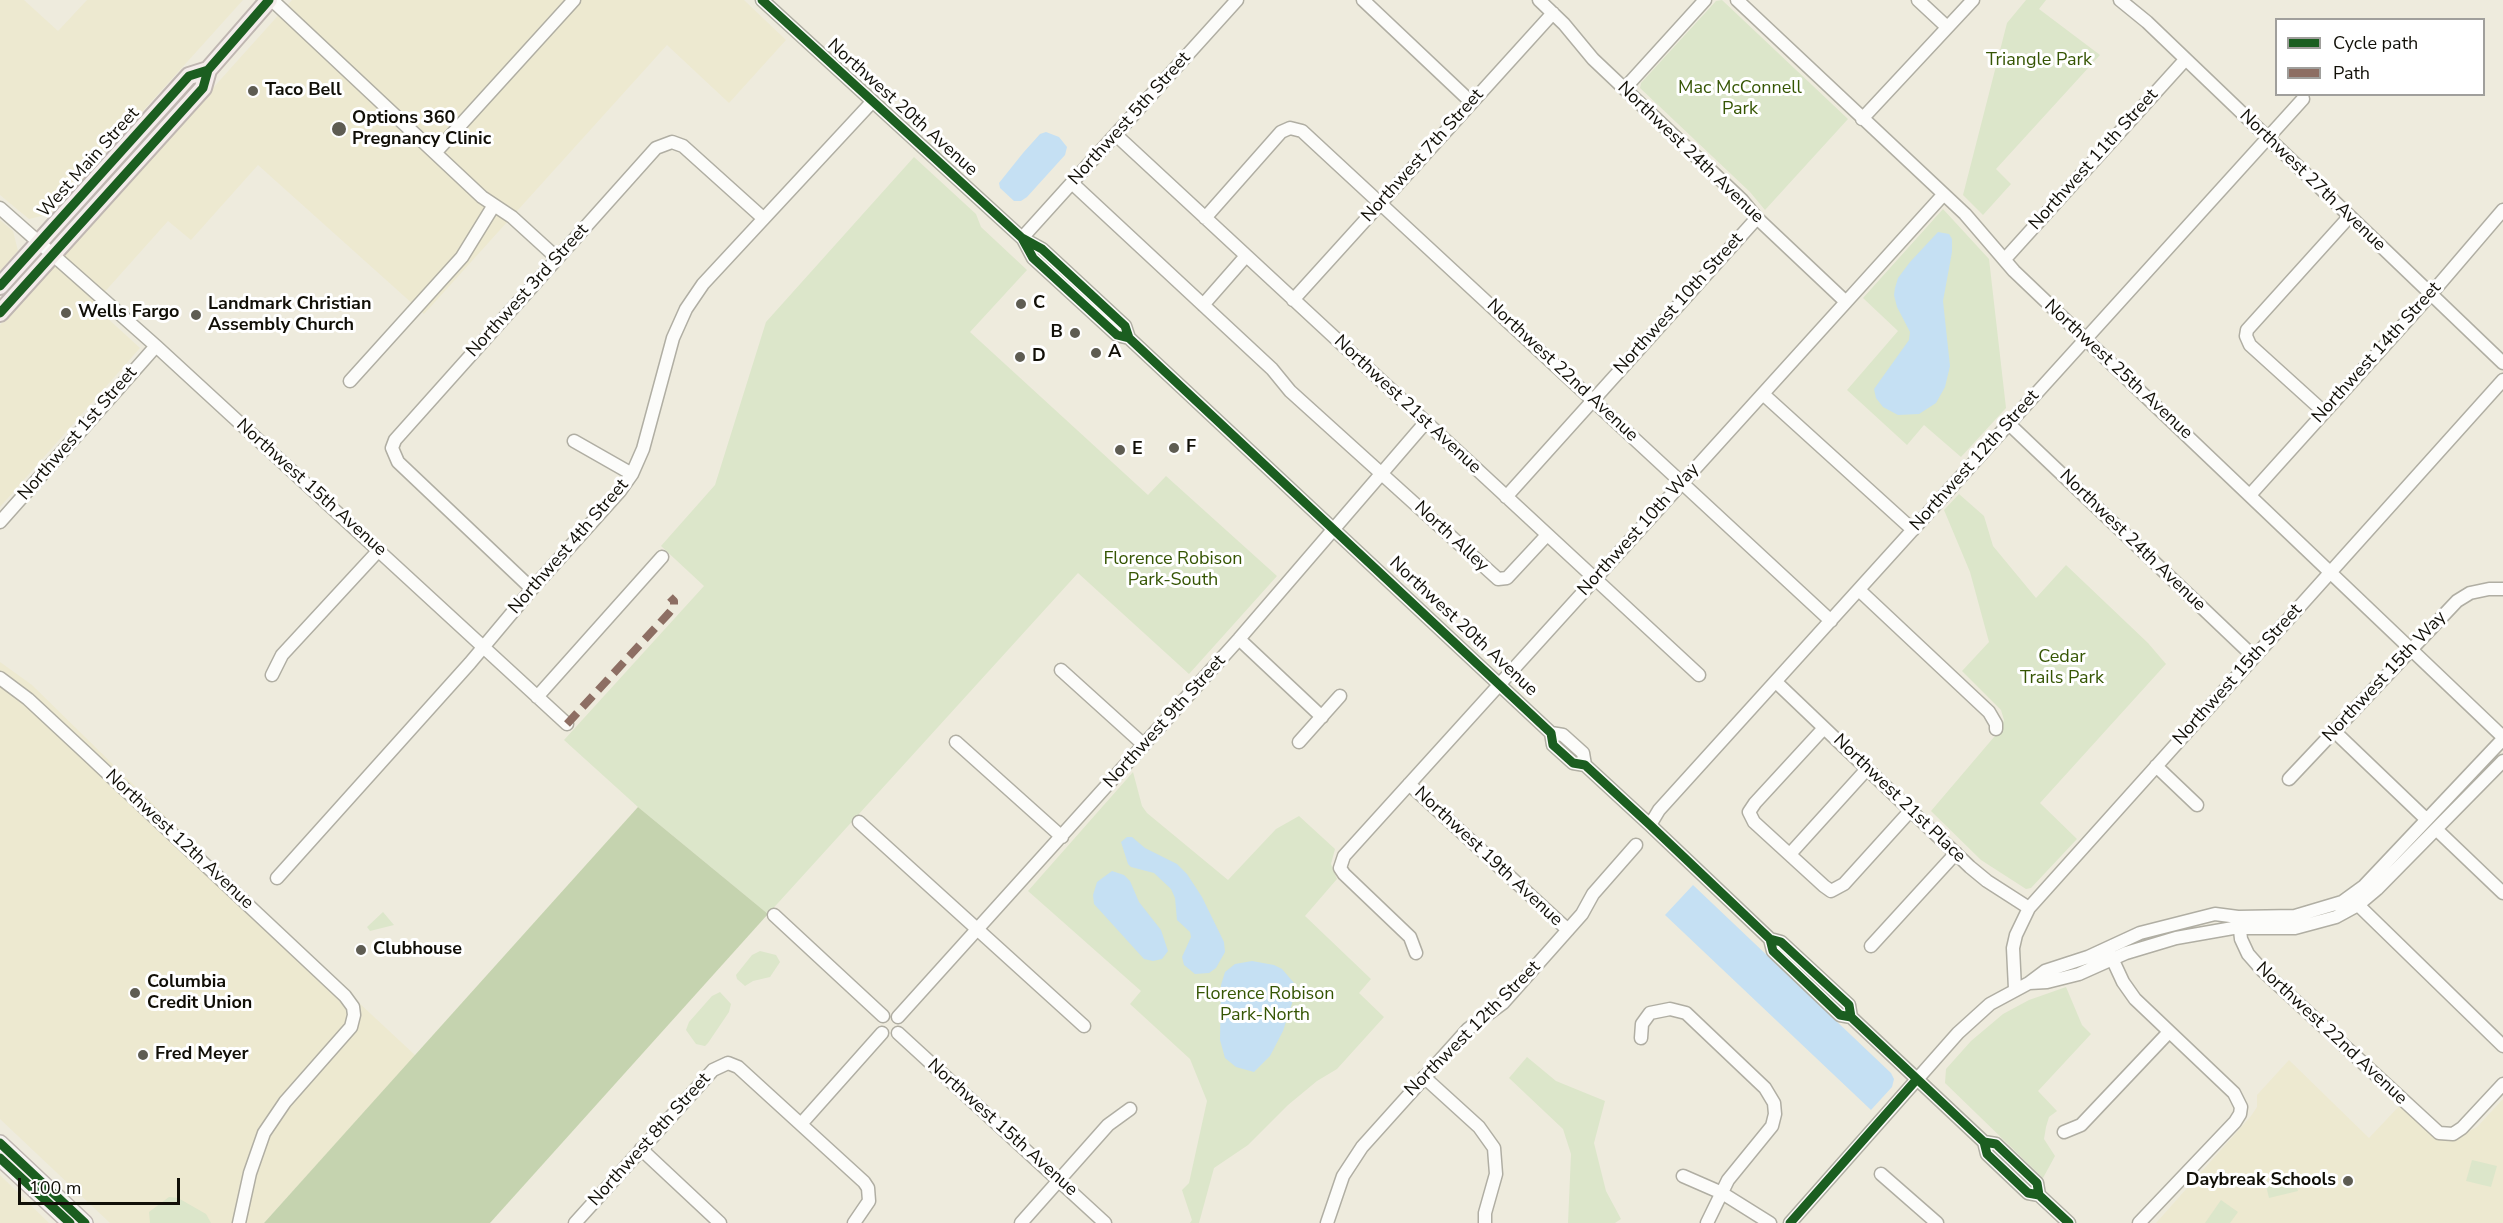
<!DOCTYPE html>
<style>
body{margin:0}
#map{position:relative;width:2503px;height:1223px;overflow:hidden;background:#eeebdd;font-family:"Nunito Sans",sans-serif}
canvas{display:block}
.legend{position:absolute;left:2275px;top:18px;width:210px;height:78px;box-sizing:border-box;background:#fff;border:2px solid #a09f9c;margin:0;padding:8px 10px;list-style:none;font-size:18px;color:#110f07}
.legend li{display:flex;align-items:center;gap:12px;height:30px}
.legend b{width:30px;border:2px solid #a09f9c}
.scale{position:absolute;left:18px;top:1178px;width:162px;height:27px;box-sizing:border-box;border:3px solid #110f07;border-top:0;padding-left:8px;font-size:18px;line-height:21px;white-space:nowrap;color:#110f07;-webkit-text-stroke:4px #fff;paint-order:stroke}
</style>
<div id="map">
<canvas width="2503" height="1223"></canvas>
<ul class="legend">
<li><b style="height:8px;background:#1b5e20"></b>Cycle path</li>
<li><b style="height:8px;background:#8d6e63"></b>Path</li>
</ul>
<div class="scale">100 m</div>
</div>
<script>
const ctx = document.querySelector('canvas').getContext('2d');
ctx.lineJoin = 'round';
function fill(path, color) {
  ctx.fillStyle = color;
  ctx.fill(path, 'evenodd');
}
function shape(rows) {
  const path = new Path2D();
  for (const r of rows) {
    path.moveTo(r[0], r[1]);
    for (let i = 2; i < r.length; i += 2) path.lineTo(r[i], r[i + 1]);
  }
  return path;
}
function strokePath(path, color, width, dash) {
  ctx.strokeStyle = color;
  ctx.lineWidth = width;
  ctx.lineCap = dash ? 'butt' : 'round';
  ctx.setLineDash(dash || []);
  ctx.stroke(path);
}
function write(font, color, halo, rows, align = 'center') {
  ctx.font = font + ' "Nunito Sans",sans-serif';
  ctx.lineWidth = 6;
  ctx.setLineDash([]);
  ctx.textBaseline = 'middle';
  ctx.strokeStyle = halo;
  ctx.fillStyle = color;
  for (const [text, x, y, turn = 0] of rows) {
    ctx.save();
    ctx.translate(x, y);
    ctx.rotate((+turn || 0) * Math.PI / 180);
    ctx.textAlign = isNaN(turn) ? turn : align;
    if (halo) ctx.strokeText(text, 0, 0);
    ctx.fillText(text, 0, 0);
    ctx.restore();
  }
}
fill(shape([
 [0,0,24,0,58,31,87,0,243,0,50,214,29,219,0,195],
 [292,0,744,0,786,40,729,103,667,45,424,314,258,165,191,240,168,221,93,305,140,348,0,507,0,325],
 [0,220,13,231,18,251,0,271],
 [0,662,32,685,299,947,416,1056,264,1223,110,1223,0,1119],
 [2289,1060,2369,1138,2403,1102,2431,1126,2460,1136,2477,1127,2503,1099,2503,1223,2156,1223,2251,1116,2257,1107,2257,1095],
 [0,1175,49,1223,0,1223]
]), '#ede9d0');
fill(shape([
 [1722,0,1848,119,1765,210,1750,192,1640,88,1641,83,1716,1],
 [2026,0,2046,0,2039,9,2100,55,1996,169,2011,184,1983,215,1963,195,2007,23],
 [914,157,976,214,981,227,1027,270,970,332,1148,495,1166,476,1277,576,1189,674,1078,573,768,914,638,807,564,740,704,586,661,546,715,485,766,322],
 [1943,209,1989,259,2006,408,1961,457,1924,425,1907,445,1847,390,1898,331,1863,298],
 [1959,494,1984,516,1993,546,2036,598,2066,565,2148,643,2166,664,2040,803,2077,839,2031,888,2026,889,1981,860,1931,811,2000,730,2004,720,2001,710,1962,671,1989,642,1970,572,1944,510],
 [1133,772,1142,806,1147,813,1228,880,1276,829,1299,816,1335,849,1331,864,1337,879,1305,916,1371,979,1359,993,1384,1017,1337,1069,1317,1081,1288,1105,1248,1145,1214,1168,1199,1223,1190,1223,1192,1220,1182,1190,1189,1183,1207,1101,1190,1059,1130,1004,1141,991,1028,891],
 [383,912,394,925,370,931,367,927],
 [760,951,776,955,780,962,770,977,753,981,745,986,737,979,736,975,752,955],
 [2066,987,2082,1025,2091,1034,2038,1091,2057,1111,2049,1117,2046,1127,2044,1139,2055,1156,2043,1178,1945,1083,1946,1069,1971,1041,2003,1014,2029,1000],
 [720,992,731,1004,729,1012,708,1043,705,1046,696,1044,686,1030,689,1022,712,996],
 [1527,1057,1556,1081,1605,1101,1594,1143,1606,1191,1621,1219,1615,1223,1568,1223,1571,1154,1563,1129,1509,1078],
 [2472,1160,2497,1166,2491,1187,2466,1181],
 [2293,1175,2298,1191,2269,1198,2265,1182],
 [169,1197,178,1198,206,1214,211,1223,150,1223,149,1212],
 [2221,1200,2238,1212,2230,1223,2205,1223]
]), '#dce6ca');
fill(shape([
 [638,807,768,914,490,1223,264,1223]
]), '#c5d3af');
fill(shape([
 [1046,132,1059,137,1067,147,1065,155,1027,197,1021,201,1014,201,1000,188,999,183,1023,153,1040,134],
 [1938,232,1949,234,1952,239,1952,252,1943,301,1950,366,1945,387,1936,403,1919,414,1898,415,1883,407,1876,398,1874,389,1909,340,1910,332,1897,307,1894,295,1895,288,1898,278,1910,262],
 [1127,837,1132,837,1145,848,1177,864,1187,874,1202,897,1224,942,1225,952,1216,968,1209,973,1195,974,1184,965,1182,957,1191,937,1190,932,1177,920,1175,898,1171,889,1154,873,1131,867,1128,864,1121,842],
 [1112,871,1124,875,1130,881,1139,902,1161,930,1168,951,1162,959,1153,961,1144,959,1094,904,1093,895,1097,882],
 [1693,885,1891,1073,1894,1079,1892,1087,1871,1110,1665,915],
 [1252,961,1274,965,1282,969,1294,983,1295,994,1283,1031,1270,1056,1254,1072,1236,1067,1225,1058,1220,1040,1221,985,1225,972,1235,964]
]), '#c5e0f3');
const minor = shape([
 [272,0,482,197,512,217,557,258],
 [762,0,1022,238,1042,249,1125,326,1129,338,1551,733,1553,745,1573,763,1585,765,1650,825,1770,939,1773,951,1840,1015,1851,1017,1984,1142,1996,1144,2037,1183,2039,1195,2069,1223],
 [1363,0,1471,102],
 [1539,0,1564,24,1593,59,1742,200,1757,218,1846,302],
 [1737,0,1965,214,2014,271,2503,737],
 [1918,0,1947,27],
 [2120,0,2147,22,2503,363],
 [1625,88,1705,0],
 [1862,119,1973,0],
 [1116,135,1699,675],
 [435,153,574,0],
 [1072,183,1272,369,1290,391,1498,579,1507,578,1547,535],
 [0,208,156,346,567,724],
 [1205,218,1281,132,1290,128,1302,131,1831,621],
 [1022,238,1237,0],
 [1023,239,1033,258,1117,335,1129,338],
 [2005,259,2184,61],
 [1293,300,1553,13],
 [1203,305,1246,256],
 [350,381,462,257,494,205],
 [1763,394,1913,530],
 [2324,412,2250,345,2246,336,2247,330,2349,217],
 [2009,424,2254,657],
 [574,441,632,474],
 [2250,495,2431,294,2503,210],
 [1506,497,1757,218],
 [0,522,156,346],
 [532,589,398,462,392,448,395,440,656,148,672,142,683,146,763,218],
 [1859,590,1989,712,1996,724,1996,729],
 [1239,639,1322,717],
 [1061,670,1144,745],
 [272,675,282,655,379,550],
 [0,678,28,699,86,753,345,996,353,1007,354,1015,351,1027,285,1102,264,1133,250,1173,239,1223],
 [1776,682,1970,867,1987,881,2029,908],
 [537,697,662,557],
 [1824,728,1755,803,1749,812,1754,822,1824,886,1831,891,1844,884,1911,810],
 [2334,731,2426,819],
 [1551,733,1563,735,1583,753,1585,765],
 [956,742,1062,837],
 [1299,742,1340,696],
 [2156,766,2197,805],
 [2289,779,2457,601,2470,593,2489,589,2503,589],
 [1409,784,1568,930],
 [859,822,1084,1026],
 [1650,825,1659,810,2303,99],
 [2437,830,2503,893],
 [1790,854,1867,769],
 [277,878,470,663,532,589,620,491,632,474,643,449,673,338,686,309,703,284,872,102],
 [2353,900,2503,1046],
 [774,915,883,1016],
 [2239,921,2241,939,2248,954,2263,971,2439,1133,2453,1134,2462,1128,2503,1084],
 [1770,939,1781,942,1849,1005,1851,1017],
 [1871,946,1956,853],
 [1416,953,1410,937,1344,874,1340,868,1344,856,1943,195],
 [2110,954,2123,982,2135,999,2234,1093,2241,1107,2240,1114,2235,1122,2139,1223],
 [2029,983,2047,982,2079,974,2126,953,2176,938,2233,928,2295,928,2336,917,2358,905,2377,889,2503,761],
 [2015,989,2013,948,2016,935,2029,908,2503,380],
 [898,1017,1239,639,1425,423],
 [898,1033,1105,1223],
 [1641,1038,1642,1024,1650,1013,1670,1009,1686,1013,1765,1088,1774,1103,1775,1114,1772,1126,1728,1180,1707,1223],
 [1424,1077,1479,1127,1494,1148,1496,1174,1485,1213,1485,1223],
 [801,1124,882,1033],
 [2064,1132,2081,1125,2169,1032],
 [1984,1142,1987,1154,2028,1193,2039,1195],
 [641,1149,720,1223],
 [1881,1174,1937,1223],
 [1683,1176,1722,1193,1770,1223],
 [575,1223,713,1070,728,1063,738,1067,864,1182,868,1188,869,1201,854,1223],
 [1021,1223,1108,1125,1130,1109],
 [1327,1223,1343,1176,1362,1147,1468,1029,1503,1003,1582,914,1593,894,1636,845],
 [1790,1223,1958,1033,1990,1004,2029,983,2045,971,2088,957,2140,933,2215,914,2238,917,2295,916,2342,902,2364,886,2503,739]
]);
const major = shape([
 [0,1143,85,1223],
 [0,1158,70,1223]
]);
const highway = shape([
 [0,286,189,76,208,70],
 [0,313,203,88,208,70,269,0]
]);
strokePath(minor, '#b0aea3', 15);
strokePath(major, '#c0b7b2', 18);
strokePath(highway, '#c0b7b2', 20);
strokePath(minor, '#fcfcfa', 12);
strokePath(major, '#f6f3f1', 15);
strokePath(highway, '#f4eceb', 16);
strokePath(shape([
 [567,724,669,613,674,607,674,601,670,597]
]), '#8d6e63', 8, [15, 8]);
strokePath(shape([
 [762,0,1022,238,1042,249,1125,326,1129,338,1551,733,1553,745,1573,763,1585,765,1650,825,1770,939,1773,951,1840,1015,1851,1017,1984,1142,1996,1144,2037,1183,2039,1195,2069,1223],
 [1022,238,1033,258,1117,335,1129,338],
 [0,286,189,76,208,70],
 [0,313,203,88,208,70,269,0],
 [1770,939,1781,942,1849,1005,1851,1017],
 [1984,1142,1987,1154,2028,1193,2039,1195],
 [0,1143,85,1223],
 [0,1158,70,1223],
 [1790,1223,1917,1079]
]), '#1b5e20', 9);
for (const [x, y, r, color] of [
 [253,91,6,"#5e5c52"],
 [339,129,8,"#5e5c52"],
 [1021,304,6,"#5e5c52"],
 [66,313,6,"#5e5c52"],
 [196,315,6,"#5e5c52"],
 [1075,333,6,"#5e5c52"],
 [1096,353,6,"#5e5c52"],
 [1020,357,6,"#5e5c52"],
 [1174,448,6,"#5e5c52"],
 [1120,450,6,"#5e5c52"],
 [361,950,6,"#5e5c52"],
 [135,993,6,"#5e5c52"],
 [143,1055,6,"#5e5c52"],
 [2348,1181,6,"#5e5c52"]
]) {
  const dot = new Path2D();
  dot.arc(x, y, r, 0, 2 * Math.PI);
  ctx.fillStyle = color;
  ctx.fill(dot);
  strokePath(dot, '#fff', 2);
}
write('18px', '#355503', '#fff', [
 ["Triangle Park",2039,61],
 ["Mac McConnell",1740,89],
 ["Park",1740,110],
 ["Florence Robison",1173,560],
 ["Park-South",1173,581],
 ["Cedar",2062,658],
 ["Trails Park",2062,679],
 ["Florence Robison",1265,995],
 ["Park-North",1265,1016]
]);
write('bold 18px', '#110f07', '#fff', [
 ["Taco Bell",265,91],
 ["Options 360",352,119],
 ["Pregnancy Clinic",352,140],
 ["C",1033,304],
 ["Landmark Christian",208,305],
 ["Assembly Church",208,326],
 ["Wells Fargo",78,313],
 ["B",1063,333,"right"],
 ["A",1108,353],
 ["D",1032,357],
 ["F",1186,448],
 ["E",1132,450],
 ["Clubhouse",373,950],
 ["Columbia",147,983],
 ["Credit Union",147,1004],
 ["Fred Meyer",155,1055],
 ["Daybreak Schools",2336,1181,"right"]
], 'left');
write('18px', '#110f07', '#fff', [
 ["Northwest 20th Avenue",902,108,42],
 ["Northwest 5th Street",1130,119,-48],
 ["Northwest 24th Avenue",1690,153,44],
 ["Northwest 7th Street",1423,156,-48],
 ["Northwest 11th Street",2094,160,-48],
 ["West Main Street",89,163,-48],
 ["Northwest 27th Avenue",2312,181,44],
 ["Northwest 3rd Street",528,291,-48],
 ["Northwest 10th Street",1679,304,-48],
 ["Northwest 14th Street",2377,353,-48],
 ["Northwest 25th Avenue",2118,370,43],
 ["Northwest 22nd Avenue",1562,371,43],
 ["Northwest 21st Avenue",1407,405,43],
 ["Northwest 1st Street",78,434,-49],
 ["Northwest 12th Street",1975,461,-48],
 ["Northwest 15th Avenue",311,488,42],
 ["Northwest 10th Way",1639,530,-48],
 ["North Alley",1451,537,43],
 ["Northwest 24th Avenue",2132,541,44],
 ["Northwest 4th Street",569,547,-49],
 ["Northwest 20th Avenue",1463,627,43],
 ["Northwest 15th Street",2238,675,-48],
 ["Northwest 15th Way",2385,677,-47],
 ["Northwest 9th Street",1165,722,-48],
 ["Northwest 21st Place",1899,799,44],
 ["Northwest 12th Avenue",179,840,43],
 ["Northwest 19th Avenue",1488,857,43],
 ["Northwest 12th Street",1473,1029,-45],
 ["Northwest 22nd Avenue",2331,1034,43],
 ["Northwest 15th Avenue",1002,1128,42],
 ["Northwest 8th Street",650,1140,-48]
]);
</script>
